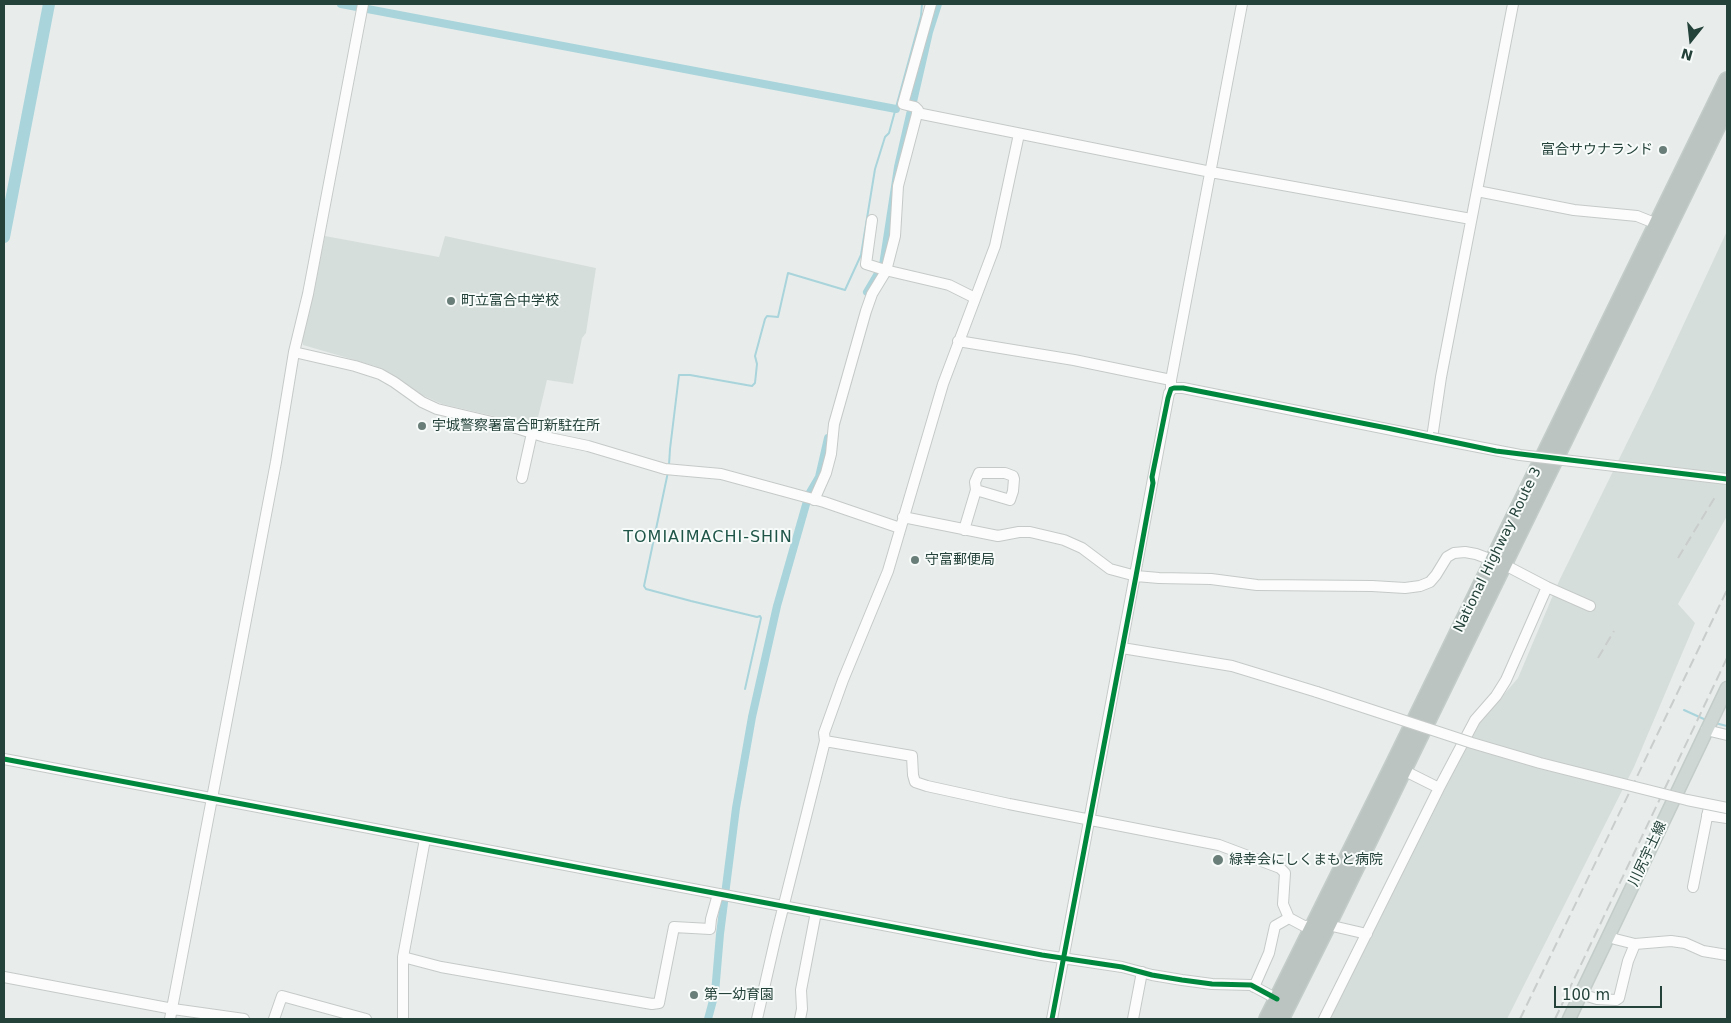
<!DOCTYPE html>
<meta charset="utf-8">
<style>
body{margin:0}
#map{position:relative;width:1731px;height:1023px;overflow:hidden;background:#e8edeb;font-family:"DejaVu Sans",sans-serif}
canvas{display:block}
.frame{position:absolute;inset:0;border:5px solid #24423a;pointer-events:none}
.north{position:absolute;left:1666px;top:15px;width:50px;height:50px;-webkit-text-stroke:4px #f7fbf9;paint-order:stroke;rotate:196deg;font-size:14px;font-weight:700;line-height:20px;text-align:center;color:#24423a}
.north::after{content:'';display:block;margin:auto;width:18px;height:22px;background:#24423a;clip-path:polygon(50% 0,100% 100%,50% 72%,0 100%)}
.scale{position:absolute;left:1554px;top:986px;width:108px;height:22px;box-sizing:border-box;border:2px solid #24423a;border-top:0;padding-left:6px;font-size:15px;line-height:18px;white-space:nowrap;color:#24423a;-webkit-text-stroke:4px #f7fbf9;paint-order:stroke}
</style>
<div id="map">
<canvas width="1731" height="1023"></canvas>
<div class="frame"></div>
<div class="north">N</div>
<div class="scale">100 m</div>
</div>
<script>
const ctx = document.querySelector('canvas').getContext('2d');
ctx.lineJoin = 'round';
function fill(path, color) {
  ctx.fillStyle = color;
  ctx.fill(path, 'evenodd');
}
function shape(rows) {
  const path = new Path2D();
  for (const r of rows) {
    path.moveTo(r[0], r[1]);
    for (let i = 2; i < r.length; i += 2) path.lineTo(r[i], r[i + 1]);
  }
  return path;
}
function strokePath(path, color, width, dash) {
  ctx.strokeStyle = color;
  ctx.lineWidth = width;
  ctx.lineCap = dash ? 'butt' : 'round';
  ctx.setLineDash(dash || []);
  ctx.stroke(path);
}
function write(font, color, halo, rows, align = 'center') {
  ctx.font = font + ' "DejaVu Sans","Noto Sans JP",sans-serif';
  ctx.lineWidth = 4;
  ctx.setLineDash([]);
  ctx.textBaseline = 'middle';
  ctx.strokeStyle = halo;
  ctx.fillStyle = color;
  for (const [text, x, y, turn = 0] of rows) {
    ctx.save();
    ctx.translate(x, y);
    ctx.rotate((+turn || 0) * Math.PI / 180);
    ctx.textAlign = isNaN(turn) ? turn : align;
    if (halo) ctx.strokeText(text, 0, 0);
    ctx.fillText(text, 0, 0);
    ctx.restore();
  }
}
fill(shape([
 [1727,231,1727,516,1678,604,1695,623,1634,767,1507,1019,1329,1019,1445,785,1480,722,1518,678,1559,581,1653,390],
 [325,236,439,257,445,236,596,268,586,333,582,338,573,384,547,380,536,426,442,404,415,392,375,366,303,345,302,341]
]), '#d6dedb');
strokePath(shape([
 [669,465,670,449,679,375,690,375,752,386,755,383,757,364,755,356,765,319,767,316,778,317,788,273,845,290,861,255,875,169,885,137,889,133,921,16,922,4],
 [668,472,644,586,646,589,691,601,757,617,760,616,761,618,745,689],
 [1684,710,1706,720],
 [1715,723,1727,726]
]), '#a9d4db', 2);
strokePath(shape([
 [341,4,896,109],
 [867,292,883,265,898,167,929,32,938,4],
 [708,1019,715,993,720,934,736,808,752,717,777,606,809,494,819,477,828,438]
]), '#a9d4db', 8);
strokePath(shape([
 [4,237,49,4]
]), '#a9d4db', 12);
const minor = shape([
 [917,113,1211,172,1471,219],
 [1477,191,1574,210,1637,216,1662,226],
 [872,220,866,264,885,270,949,285,975,298],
 [958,341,1074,360,1171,380],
 [294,352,355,366,380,374,394,382,422,402,437,409,513,427,545,437,588,446,665,469,721,474,824,502,900,528],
 [1171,389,1171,380,1242,4],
 [522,478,532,433],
 [814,500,826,473,831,454,834,424,866,311,872,294,886,271,895,236,898,186,918,110,915,107,903,104,931,4],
 [903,517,998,536,1019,532,1030,532,1064,540,1082,548,1110,569,1136,576,1159,578,1211,579,1257,585,1372,586,1405,588,1420,586,1430,582,1436,575,1447,557,1454,553,1465,552,1476,554,1503,564,1547,587,1590,606],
 [964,530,976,490,975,482,979,473,1005,473,1013,476,1014,479,1013,491,1010,500,976,490],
 [1122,648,1232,666,1317,692],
 [1706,730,1727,735],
 [825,741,912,756,913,775,915,782,927,786,1009,804,1219,845,1280,868,1285,873,1283,904,1289,918,1304,926,1328,925,1367,934],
 [4,759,1042,955,1122,967,1152,975,1182,980,1212,984,1251,985,1277,999],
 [1399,768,1439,788],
 [1707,815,1727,818],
 [1693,887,1709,807],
 [1610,936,1615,939,1635,944,1671,941,1685,943,1703,951,1727,955],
 [403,957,441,967,652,1004,659,1003,674,927,710,929,711,919,718,894],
 [4,977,173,1009,244,1019],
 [1254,987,1269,953,1275,926,1289,918],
 [1581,994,1597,999,1616,1000,1619,998,1628,961,1635,944],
 [170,1019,276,462,294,352,308,294,363,4],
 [274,1019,282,996,366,1019],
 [403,1019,403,957,425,839],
 [757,1019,776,936,825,741,824,733,843,680,888,571,943,384,995,246,1019,134],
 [800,1019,802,1009,801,990,816,912],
 [1052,1019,1169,393,1173,388,1183,388,1432,438,1441,377,1513,4],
 [1133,1019,1142,972],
 [1324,1019,1439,788,1475,720,1496,696,1506,680,1547,587]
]);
const major = shape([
 [1569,1019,1727,688]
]);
const highway = shape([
 [1267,1019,1393,765,1727,80],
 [1281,1019,1328,925,1727,107]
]);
strokePath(minor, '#c5cac8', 12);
strokePath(major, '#c3ccc9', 15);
strokePath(highway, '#c3ccc9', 18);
strokePath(minor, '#fcfcfc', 10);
strokePath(major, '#cfd7d5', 12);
strokePath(highway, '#bcc4c2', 15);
strokePath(shape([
 [1678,558,1715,497],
 [1598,658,1614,631],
 [1520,1019,1727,590],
 [1555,1019,1727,658]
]), '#c9cdcc', 2, [10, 5]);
const minorBridge = shape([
 [1432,438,1520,455,1727,479],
 [1317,692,1472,743,1540,763,1687,800,1727,808]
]);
strokePath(minorBridge, '#c5cac8', 12, []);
strokePath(minorBridge, '#fcfcfc', 10);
strokePath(shape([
 [4,759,1042,955,1122,967,1152,975,1182,980,1212,984,1251,985,1277,999],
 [1052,1019,1136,576,1153,483,1152,477,1168,398,1171,389,1174,388,1183,388,1387,428,1496,451,1727,479]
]), '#00873e', 5);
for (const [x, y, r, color] of [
 [1663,150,5,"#697e78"],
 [451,301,5,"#697e78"],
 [422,426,5,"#697e78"],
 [915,560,5,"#697e78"],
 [1218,860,6,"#697e78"],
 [694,995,5,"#697e78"]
]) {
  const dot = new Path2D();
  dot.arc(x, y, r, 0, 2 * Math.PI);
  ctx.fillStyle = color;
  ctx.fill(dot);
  strokePath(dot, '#f7fbf9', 2);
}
write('14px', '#24423a', '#f7fbf9', [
 ["富合サウナランド",1653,150,"right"],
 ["町立富合中学校",461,301],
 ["宇城警察署富合町新駐在所",432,426],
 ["守富郵便局",925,560],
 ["緑幸会にしくまもと病院",1229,860],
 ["第一幼育園",704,995]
], 'left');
write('14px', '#24423a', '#f7fbf9', [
 ["National Highway Route 3",1498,550,-64],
 ["川尻宇土線",1648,854,-65]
]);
ctx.letterSpacing = '1px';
write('16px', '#1f5548', '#f7fbf9', [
 ["TOMIAIMACHI-SHIN",708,538]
]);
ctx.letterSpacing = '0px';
</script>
